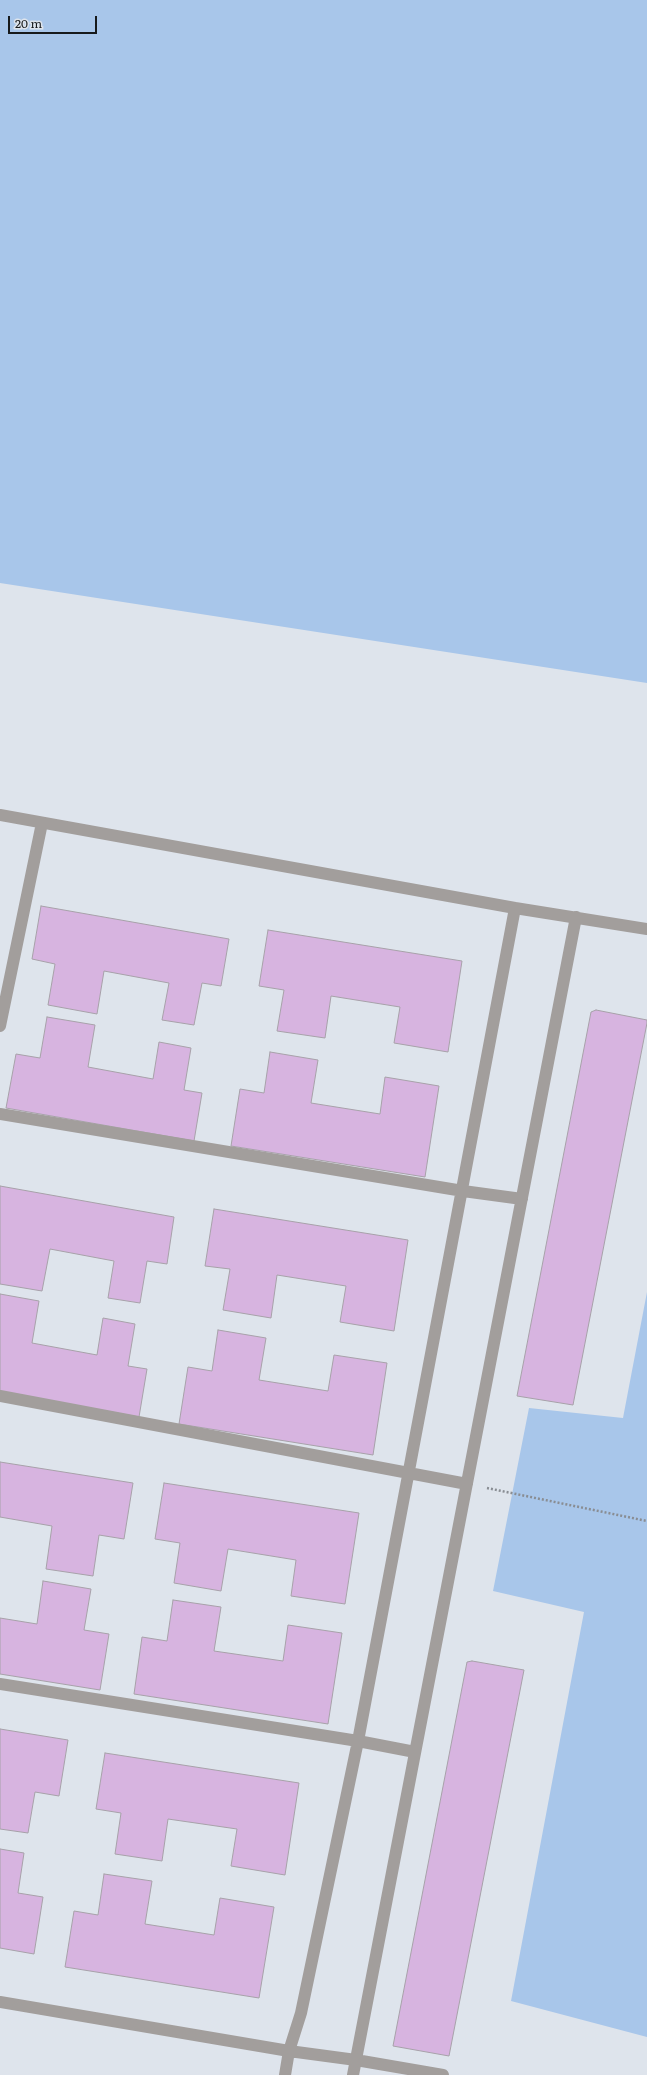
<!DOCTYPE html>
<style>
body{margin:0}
#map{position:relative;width:647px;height:2075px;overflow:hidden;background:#dee4ec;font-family:Literata,serif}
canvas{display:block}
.scale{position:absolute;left:8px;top:16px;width:89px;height:18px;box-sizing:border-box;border:2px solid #171a1c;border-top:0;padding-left:5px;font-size:12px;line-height:14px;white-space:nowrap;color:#171a1c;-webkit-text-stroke:3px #dee4ec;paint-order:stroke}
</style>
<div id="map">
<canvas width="647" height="2075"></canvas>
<div class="scale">20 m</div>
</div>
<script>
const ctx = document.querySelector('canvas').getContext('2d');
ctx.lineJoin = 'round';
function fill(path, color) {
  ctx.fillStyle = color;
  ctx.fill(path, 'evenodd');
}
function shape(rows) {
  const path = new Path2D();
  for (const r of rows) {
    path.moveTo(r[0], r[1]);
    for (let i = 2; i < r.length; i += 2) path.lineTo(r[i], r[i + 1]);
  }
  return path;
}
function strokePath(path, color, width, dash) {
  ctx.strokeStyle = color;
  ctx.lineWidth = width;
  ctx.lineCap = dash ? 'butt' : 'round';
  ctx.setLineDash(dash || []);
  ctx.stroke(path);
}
fill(shape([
 [0,0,647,0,647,683,0,583],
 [647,1292,647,2037,511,2001,584,1612,493,1591,529,1408,623,1418]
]), '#a8c6ea');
const building = shape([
 [41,906,229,939,221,986,202,983,194,1025,162,1020,169,983,104,971,97,1014,48,1005,55,964,32,959,41,906],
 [268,930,462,961,448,1052,394,1043,400,1007,331,996,325,1038,277,1031,284,990,259,986,268,930],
 [596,1010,647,1020,647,1023,573,1405,517,1396,591,1012,596,1010],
 [47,1017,95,1025,88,1067,153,1079,159,1042,191,1048,184,1090,202,1093,194,1141,6,1108,16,1054,40,1058,47,1017],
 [270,1052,318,1060,311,1103,380,1114,385,1077,439,1086,425,1177,231,1146,240,1089,264,1093,270,1052],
 [0,1186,174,1217,167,1264,147,1261,140,1303,108,1298,114,1261,50,1249,42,1291,0,1284,0,1186],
 [214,1209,408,1240,394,1331,340,1322,346,1286,277,1275,271,1318,223,1310,230,1269,205,1266,214,1209],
 [0,1294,39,1301,32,1343,97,1355,103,1318,135,1324,128,1366,147,1369,139,1417,0,1392,0,1294],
 [218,1330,266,1338,259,1380,328,1391,334,1355,387,1363,373,1455,179,1424,188,1367,212,1371,218,1330],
 [0,1462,133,1483,124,1539,99,1535,93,1576,46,1569,52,1526,0,1517,0,1462],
 [164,1483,359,1513,345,1604,291,1596,296,1560,228,1549,221,1591,174,1583,180,1543,155,1539,164,1483],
 [43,1581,91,1589,84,1630,109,1634,100,1690,0,1674,0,1618,37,1624,43,1581],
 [173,1600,221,1607,214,1651,283,1661,288,1625,342,1633,328,1724,134,1694,142,1637,167,1641,173,1600],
 [472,1661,524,1670,449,2056,393,2046,467,1662,472,1661],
 [0,1729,68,1740,59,1796,35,1792,28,1833,0,1829,0,1729],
 [105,1753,299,1783,285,1875,231,1866,237,1829,168,1819,162,1861,115,1854,121,1813,96,1809,105,1753],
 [0,1849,24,1853,18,1893,43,1897,34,1954,0,1948,0,1849],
 [104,1874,152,1881,145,1924,214,1935,220,1898,274,1907,259,1998,65,1967,74,1911,98,1915,104,1874]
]);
fill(building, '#d7b4e0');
strokePath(building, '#a7a1a9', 1);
strokePath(shape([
 [487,1488,647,1521]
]), '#898d93', 2.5, [2, 2]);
strokePath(shape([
 [0,815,515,908,647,929],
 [0,1026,42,823],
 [0,1114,463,1191,522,1199],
 [0,1396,467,1484],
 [0,1684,358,1741,415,1752],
 [0,2002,289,2051,356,2060,443,2075],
 [285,2075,289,2051,301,2013,358,1741,515,908],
 [353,2075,576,917]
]), '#a29e9c', 12);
</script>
